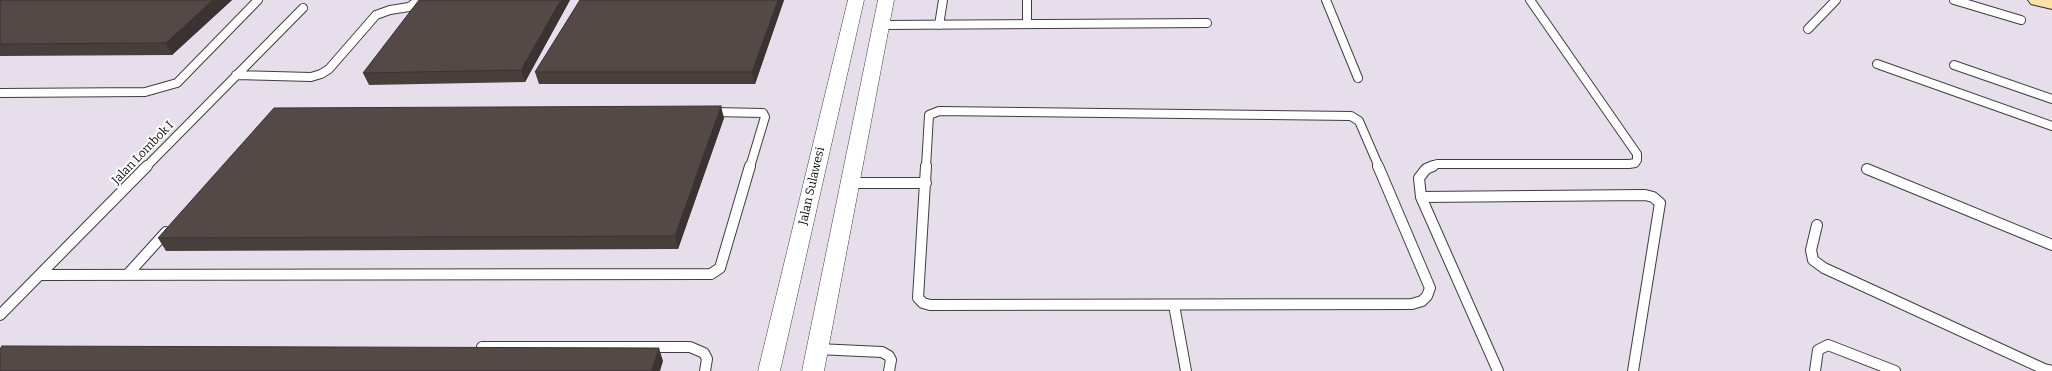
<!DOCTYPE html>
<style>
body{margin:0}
canvas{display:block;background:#fff6e9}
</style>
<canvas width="2052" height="371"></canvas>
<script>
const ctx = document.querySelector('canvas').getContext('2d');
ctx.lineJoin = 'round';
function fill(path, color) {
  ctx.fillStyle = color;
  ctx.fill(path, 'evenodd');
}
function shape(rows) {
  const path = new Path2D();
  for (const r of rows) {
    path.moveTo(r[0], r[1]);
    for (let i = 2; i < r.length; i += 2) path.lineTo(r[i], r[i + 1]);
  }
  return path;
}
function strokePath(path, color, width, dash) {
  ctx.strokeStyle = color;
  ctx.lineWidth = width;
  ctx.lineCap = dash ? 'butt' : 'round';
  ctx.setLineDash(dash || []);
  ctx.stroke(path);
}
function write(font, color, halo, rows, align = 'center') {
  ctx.font = font + ' Bitter,serif';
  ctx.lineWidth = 4;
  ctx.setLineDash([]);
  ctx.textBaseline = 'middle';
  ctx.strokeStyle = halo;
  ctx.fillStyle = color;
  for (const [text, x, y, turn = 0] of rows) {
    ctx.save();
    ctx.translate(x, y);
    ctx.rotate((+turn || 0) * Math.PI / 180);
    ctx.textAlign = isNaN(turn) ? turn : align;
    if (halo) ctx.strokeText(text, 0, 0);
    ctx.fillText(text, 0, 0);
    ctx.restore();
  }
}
fill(shape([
 [0,0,2052,0,2052,371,0,371]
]), '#e7deeb');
const laneFar1 = shape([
 [1027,0,1027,24],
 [1326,0,1358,78],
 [1954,0,2021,20],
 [882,25,1207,23],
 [939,25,943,0],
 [1808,29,1836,0],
 [1877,64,2052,126],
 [1954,65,2052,99],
 [236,75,311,77,321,74,329,69,376,15,390,10,409,7,419,0],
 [0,93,145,92,177,83,258,0],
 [712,112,763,113,765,117,750,167],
 [146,167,303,8],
 [926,167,929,115,939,111,1351,116,1359,121,1379,167],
 [1430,167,1437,164,1629,164,1635,163,1637,160,1637,154,1530,0]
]);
const lane = shape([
 [926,166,918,298,923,303,930,305,1412,304,1422,301,1427,296,1430,288,1378,166],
 [1433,166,1426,169,1419,178,1421,197,1498,371],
 [1867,169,2052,245],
 [850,183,926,183],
 [1421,197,1645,195,1653,197,1660,203,1633,371],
 [1817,225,1811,250,1813,260,1824,268,2044,369,2052,371],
 [128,274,166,232],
 [40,275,711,274,720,268,750,166],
 [1174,305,1186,371],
 [0,315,147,166],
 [482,347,690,347,704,353,707,359,705,371],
 [817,349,882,352,889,356,891,360,889,371],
 [1815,371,1818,350,1828,345,1895,371]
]);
const street = shape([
 [848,0,864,0,780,371,758,371,848,0],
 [878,0,894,0,824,371,802,371,878,0]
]);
const secondary = shape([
 [2028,0,2052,0,2052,9,2031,4,2028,0]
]);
strokePath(laneFar1, '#3e3e3e', 10);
strokePath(lane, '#3e3e3e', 12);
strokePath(street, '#3e3e3e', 1);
strokePath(secondary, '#2d2d2d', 2);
strokePath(laneFar1, '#fff', 8);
strokePath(lane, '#fff', 10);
fill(street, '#fff');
fill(secondary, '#ffe2a4');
fill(shape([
 [0,0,232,0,172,55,0,56],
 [570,0,525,82,369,85,363,73],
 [784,0,755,84,539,84,535,72],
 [724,118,678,249,166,251,158,238]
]), '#483f3d');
fill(shape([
 [213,0,232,0,172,55,166,43],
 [561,0,570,0,525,82,521,70],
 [778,0,784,0,755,84,752,72],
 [721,106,724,118,678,249,675,236],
 [659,348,663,361,660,371,651,371]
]), '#3b3332');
const building = shape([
 [0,0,213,0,166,43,0,44,0,0],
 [419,0,561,0,521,70,363,73,419,0],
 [580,0,778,0,752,72,535,72,580,0],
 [721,106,675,236,158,238,274,108,721,106],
 [2,346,659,348,651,371,0,371,0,349,2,346]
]);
fill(building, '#544947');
strokePath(building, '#3b3332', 1);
write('12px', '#0b0b0b', '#fff', [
 ["Jalan Lombok I",143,153,-46],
 ["Jalan Sulawesi",812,186,-77]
]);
</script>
